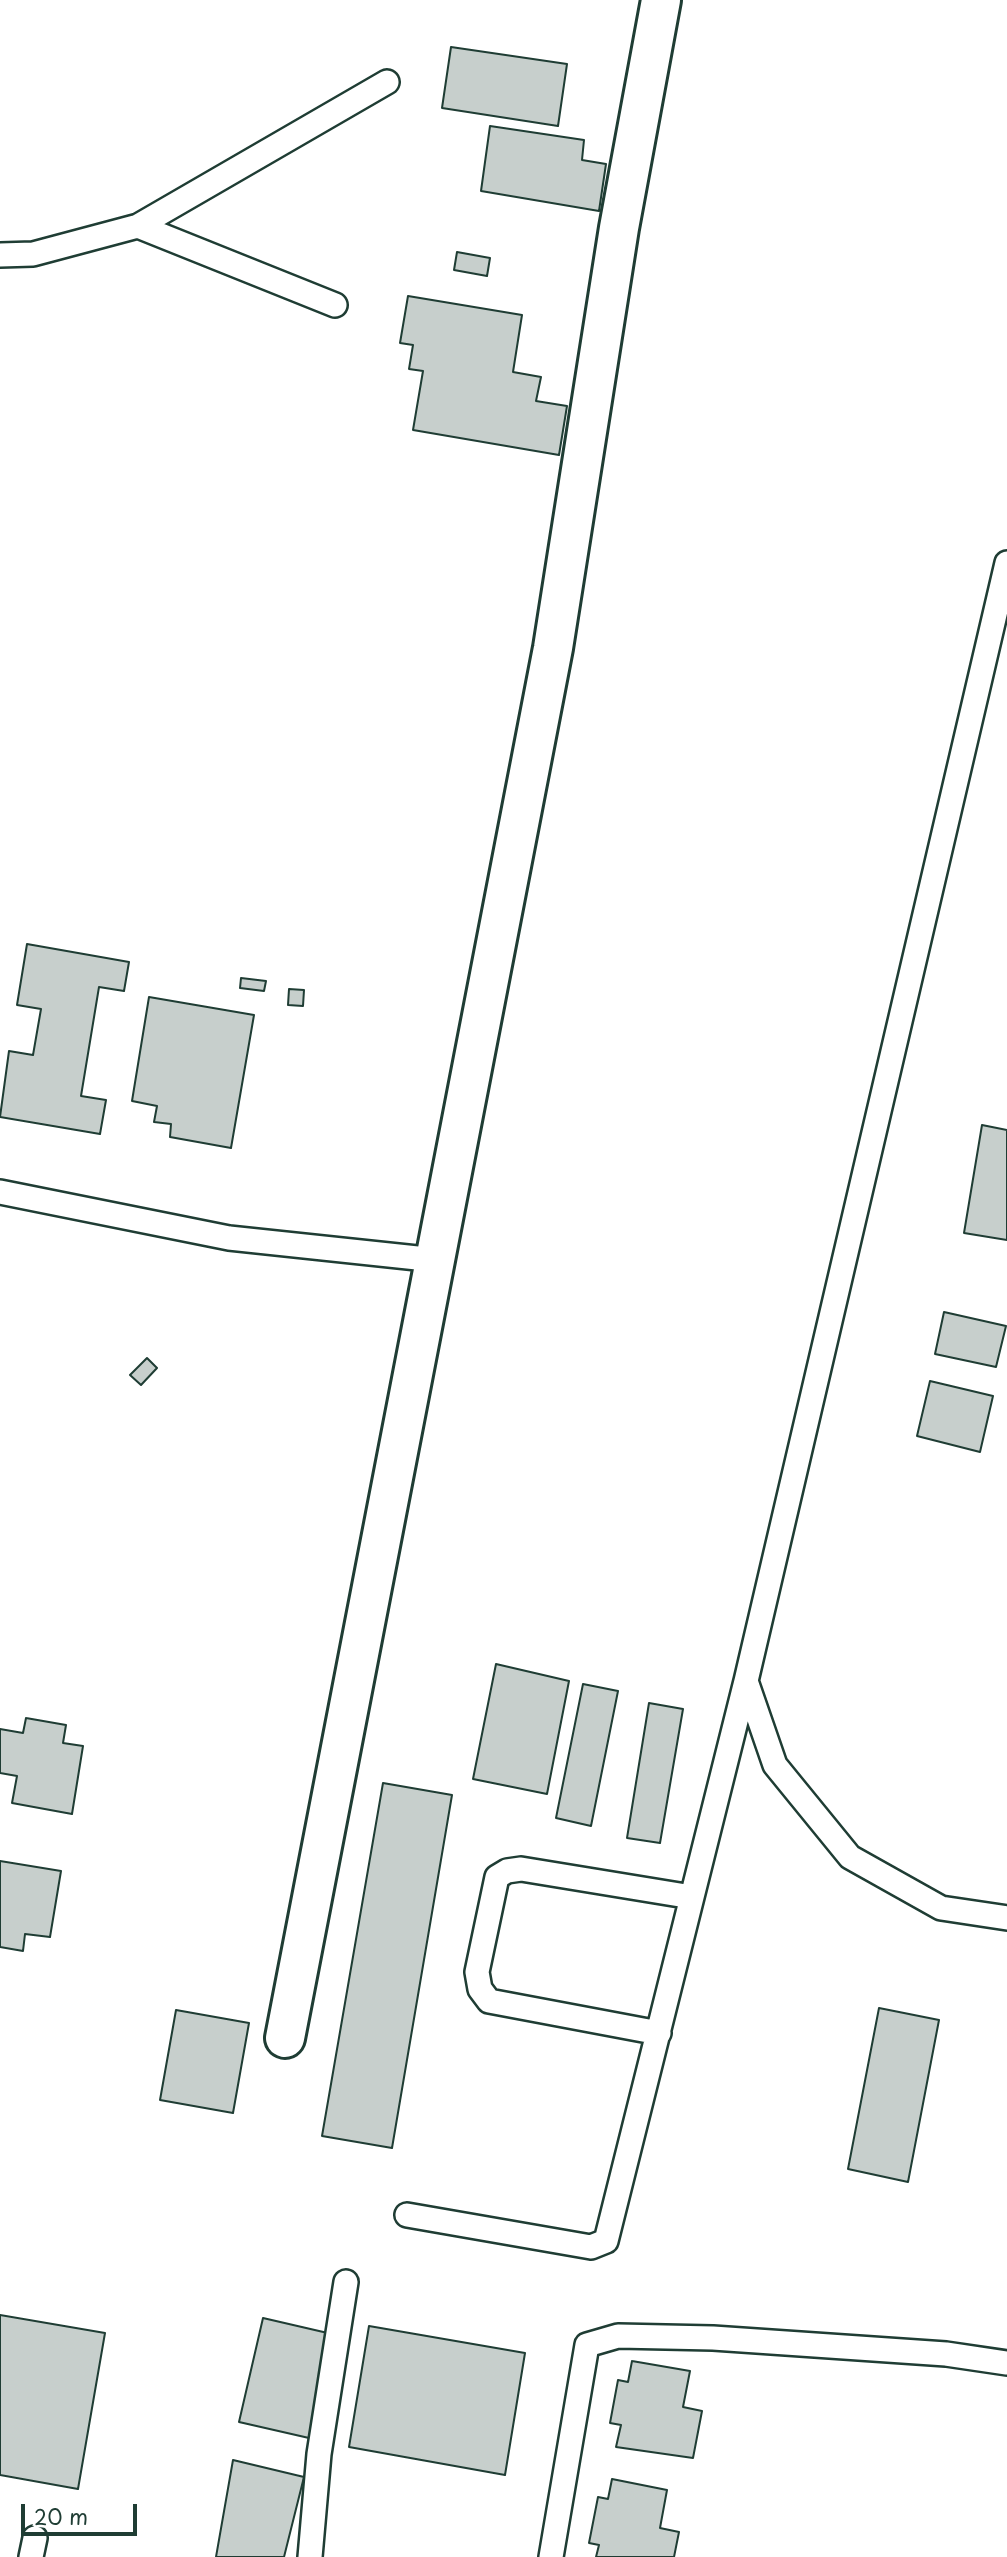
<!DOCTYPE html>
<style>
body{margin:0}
#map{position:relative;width:1007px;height:2557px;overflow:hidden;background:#fff;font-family:"Playpen Sans",sans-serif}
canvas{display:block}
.scale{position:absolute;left:21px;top:2504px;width:116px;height:32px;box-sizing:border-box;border:4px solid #1f3d34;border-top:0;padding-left:9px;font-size:21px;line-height:24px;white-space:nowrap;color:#1f3d34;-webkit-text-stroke:5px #fff;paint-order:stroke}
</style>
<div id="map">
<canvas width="1007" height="2557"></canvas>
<div class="scale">20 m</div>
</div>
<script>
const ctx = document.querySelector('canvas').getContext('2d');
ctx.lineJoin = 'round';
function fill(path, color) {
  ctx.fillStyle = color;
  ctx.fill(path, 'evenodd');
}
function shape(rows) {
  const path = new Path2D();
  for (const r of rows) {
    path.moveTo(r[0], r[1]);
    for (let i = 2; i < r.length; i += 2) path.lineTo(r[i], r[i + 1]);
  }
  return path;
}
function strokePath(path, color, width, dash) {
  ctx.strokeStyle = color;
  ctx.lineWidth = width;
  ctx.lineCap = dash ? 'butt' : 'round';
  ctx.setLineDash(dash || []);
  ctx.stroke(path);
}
const building = shape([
 [451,47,567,64,558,126,442,108,451,47],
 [490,126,584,140,582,160,606,164,599,211,481,191,490,126],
 [457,252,490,258,487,276,454,270,457,252],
 [408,296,522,315,513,372,541,377,536,401,567,406,559,455,413,430,423,371,409,369,413,345,400,343,408,296],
 [27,944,129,962,124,991,99,987,81,1096,106,1100,100,1134,0,1117,9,1051,33,1055,41,1009,17,1005,27,944],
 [241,978,266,981,264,991,240,988,241,978],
 [289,989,304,990,303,1006,288,1005,289,989],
 [149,997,254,1015,231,1148,170,1137,171,1124,154,1122,157,1106,132,1101,149,997],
 [982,1125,1007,1130,1007,1240,964,1233,982,1125],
 [944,1312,1006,1326,996,1367,935,1354,944,1312],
 [147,1358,157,1368,141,1385,130,1375,147,1358],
 [930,1381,993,1396,980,1452,917,1436,930,1381],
 [496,1664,569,1681,547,1794,473,1779,496,1664],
 [583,1684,618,1691,591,1826,556,1818,583,1684],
 [649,1703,683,1709,660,1843,627,1838,649,1703],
 [26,1718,66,1725,63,1743,83,1746,72,1814,12,1803,17,1776,0,1773,0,1729,23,1733,26,1718],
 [383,1783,452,1795,392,2148,322,2136,383,1783],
 [0,1861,61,1871,50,1937,25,1934,23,1951,0,1947,0,1861],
 [879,2008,939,2020,908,2182,848,2169,879,2008],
 [176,2010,249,2023,233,2113,160,2100,176,2010],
 [0,2315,105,2333,78,2489,0,2475,0,2315],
 [263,2318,332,2334,309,2438,239,2422,263,2318],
 [369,2326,525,2353,505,2475,349,2447,369,2326],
 [632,2361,690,2371,683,2407,702,2411,693,2458,616,2447,621,2425,610,2423,618,2380,628,2382,632,2361],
 [233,2460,304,2477,284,2557,216,2557,233,2460],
 [612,2479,667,2490,660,2528,679,2532,674,2557,596,2557,599,2545,589,2543,598,2497,608,2499,612,2479]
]);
fill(building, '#c7cfcc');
strokePath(building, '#1f3d34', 2);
const service = shape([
 [138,226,335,305],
 [0,255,33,254,138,226,387,82],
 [1007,563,746,1681,775,1765,850,1857,941,1908,1007,1918],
 [0,1192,229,1238,436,1260],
 [659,2033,489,2001,480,1989,477,1972,497,1877,507,1871,521,1869,692,1897],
 [407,2215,591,2247,606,2241,746,1681],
 [31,2557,35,2538],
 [310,2557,319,2454,346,2282],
 [551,2557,587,2345,618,2336,713,2338,946,2354,1007,2363]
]);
const minor = shape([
 [285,2038,553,648,619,228,661,0]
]);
strokePath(service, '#1f3d34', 28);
strokePath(minor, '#1f3d34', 44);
strokePath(service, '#fff', 23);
strokePath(minor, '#fff', 38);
</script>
